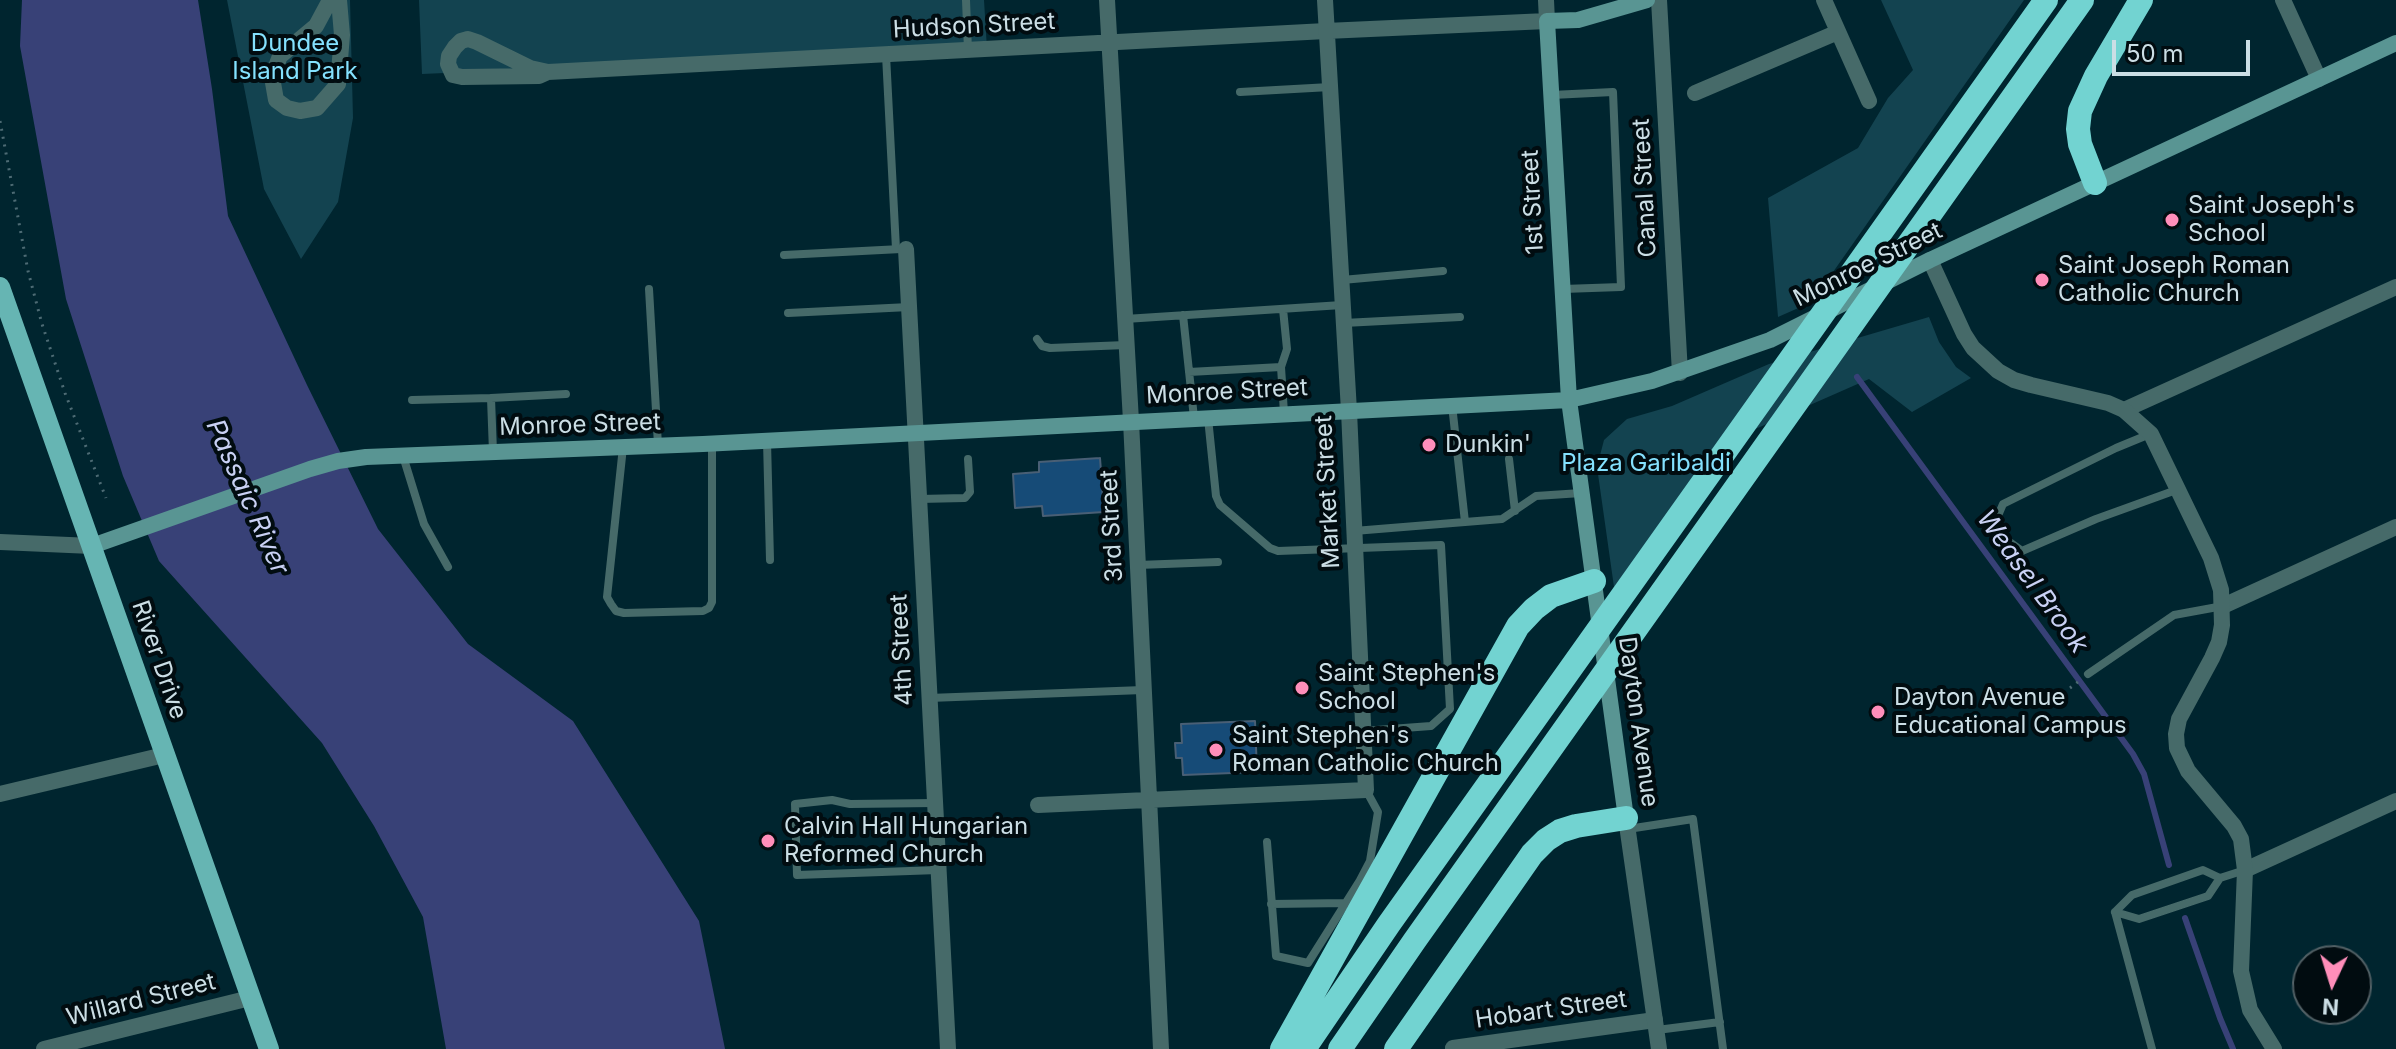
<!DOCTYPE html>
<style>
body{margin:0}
#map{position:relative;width:2396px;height:1049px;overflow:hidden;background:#00252f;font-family:Inter,sans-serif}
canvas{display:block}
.north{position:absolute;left:2292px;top:945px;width:80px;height:80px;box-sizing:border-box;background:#010c10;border:2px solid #526065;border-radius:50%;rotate:184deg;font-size:22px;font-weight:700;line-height:32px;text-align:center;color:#cbdee5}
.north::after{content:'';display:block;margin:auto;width:28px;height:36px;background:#ff8eba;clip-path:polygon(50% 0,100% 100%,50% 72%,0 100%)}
.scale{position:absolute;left:2112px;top:40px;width:138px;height:36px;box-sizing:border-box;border:4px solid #cbdee5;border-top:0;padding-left:10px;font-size:24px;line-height:28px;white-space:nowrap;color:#cbdee5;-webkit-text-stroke:6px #010c10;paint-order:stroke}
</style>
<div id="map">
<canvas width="2396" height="1049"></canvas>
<div class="north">N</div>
<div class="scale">50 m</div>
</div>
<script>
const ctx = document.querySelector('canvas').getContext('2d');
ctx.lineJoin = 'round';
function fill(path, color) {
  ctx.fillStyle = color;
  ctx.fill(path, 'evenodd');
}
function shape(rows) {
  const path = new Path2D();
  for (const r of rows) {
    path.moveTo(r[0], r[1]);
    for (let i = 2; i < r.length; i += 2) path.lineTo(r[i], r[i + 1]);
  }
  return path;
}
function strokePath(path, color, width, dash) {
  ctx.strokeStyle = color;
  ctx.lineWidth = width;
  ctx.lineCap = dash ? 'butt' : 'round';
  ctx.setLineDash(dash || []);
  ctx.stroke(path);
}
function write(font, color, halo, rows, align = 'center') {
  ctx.font = font + ' Inter,sans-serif';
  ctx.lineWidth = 8;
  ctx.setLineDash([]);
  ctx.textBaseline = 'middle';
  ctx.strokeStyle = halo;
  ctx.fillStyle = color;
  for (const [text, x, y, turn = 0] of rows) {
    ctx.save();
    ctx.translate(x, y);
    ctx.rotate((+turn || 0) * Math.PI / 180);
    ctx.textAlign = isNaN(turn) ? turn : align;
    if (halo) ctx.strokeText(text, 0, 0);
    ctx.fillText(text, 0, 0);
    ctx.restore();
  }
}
fill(shape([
 [227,0,350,0,353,118,338,202,301,259,264,189],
 [419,0,984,0,987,49,422,74],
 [1881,0,2024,0,1812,302,1778,317,1768,198,1858,148,1888,98,1913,70],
 [1929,317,1939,342,1956,367,1971,378,1912,412,1869,379,1719,445,1614,587,1597,467,1604,440,1627,419,1672,406,1769,364]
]), '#134350');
fill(shape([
 [22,0,198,0,212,89,228,216,307,385,378,529,468,644,573,721,699,921,725,1049,446,1049,423,917,374,826,322,743,159,561,123,476,66,299,20,46]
]), '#384177');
strokePath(shape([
 [1857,377,2133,754,2144,774,2169,865],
 [2185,918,2220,1018,2233,1049]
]), '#384177', 6);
const building = shape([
 [1100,458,1104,512,1043,516,1042,506,1015,508,1013,474,1039,472,1039,462,1100,458],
 [1255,721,1257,772,1183,775,1182,758,1176,758,1175,743,1182,743,1181,724,1255,721]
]);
fill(building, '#164b77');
strokePath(building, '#495f75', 2);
strokePath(shape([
 [0,121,28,271,42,324,65,393,106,498],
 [2070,688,2079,681]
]), '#4d6b74', 3, [2, 6]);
strokePath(shape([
 [966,0,968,50],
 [886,55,896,249],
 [1240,92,1330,87],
 [1552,95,1613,92,1621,287,1563,289],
 [784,255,901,249],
 [1342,280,1443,271],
 [649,289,658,445],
 [1283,309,1287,349,1281,367,1284,413],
 [788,313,909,307],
 [1183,315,1194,418],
 [1125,319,1342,305],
 [1344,323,1460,317],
 [1037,339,1042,346,1050,348,1126,345],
 [1189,372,1281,367],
 [412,400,491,398],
 [1452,405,1465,522],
 [1208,418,1216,496,1220,505,1270,548,1278,551,1441,545,1450,709,1431,726,1363,731],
 [2150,434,2116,448,2003,504,1997,518,2004,538,2022,551,2096,519,2179,489],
 [767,441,770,560],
 [623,447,607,597,611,604,616,611,624,613,703,611,709,608,712,602,712,444],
 [493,452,491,398,566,394],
 [403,456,424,524,448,567],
 [1509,459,1515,511],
 [919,499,965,498,970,492,968,459],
 [1354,531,1502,519,1536,496,1581,493],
 [1138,565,1218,562],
 [2088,674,2174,615,2223,606],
 [929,698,1143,690],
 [935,803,850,804,832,800,795,804,797,875,938,870],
 [1628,829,1693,819,1723,1049],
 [1267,842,1276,956,1308,963,1359,882,1370,861,1378,812,1366,790],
 [1271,904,1347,903],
 [2115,912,2139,919,2208,896,2220,878,2245,870],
 [2115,912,2152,1049],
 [2115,912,2132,895,2203,870,2220,878],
 [1657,1030,1720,1022]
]), '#466a69', 8);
strokePath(shape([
 [330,0,316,26,280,56,272,77,276,100,287,108,300,111,317,108,338,84,342,35,339,0],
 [1107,0,1131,421,1161,1049],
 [1659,0,1680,373],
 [1824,0,1869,101],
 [2283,0,2319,79],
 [548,72,539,76,462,77,453,75,448,64,449,56,455,47,461,41,468,39,477,42,530,68,548,72,1326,31],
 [1695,93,1838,32],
 [906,249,948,1049],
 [2124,410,2396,287],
 [2223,606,2396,527],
 [0,794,164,755],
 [1038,805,1366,790,1349,411],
 [2245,870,2396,801],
 [1453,1048,1655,1020],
 [44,1049,250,998]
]), '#466a69', 16);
strokePath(shape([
 [1325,0,1349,411],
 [1326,31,1547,21,1546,0],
 [1930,260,1964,334,1973,348,1998,371,2014,380,2031,385,2108,403,2124,410,2151,434,2211,558,2221,590,2222,625,2219,642,2212,658,2179,719,2176,734,2177,748,2188,771,2234,826,2241,839,2245,870,2241,971,2250,1010,2274,1049],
 [0,542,92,546],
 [1626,818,1659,1049]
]), '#466a69', 16);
strokePath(shape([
 [92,546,310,469,338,461,366,457,703,444,1569,400,1652,381,1770,340,1930,260,2396,43],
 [1626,818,1569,400,1547,21,1578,20,1647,0]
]), '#599593', 16);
strokePath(shape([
 [0,287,269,1049]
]), '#66b5b3', 20);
strokePath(shape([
 [2095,183,2080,144,2078,129,2080,111,2096,76,2141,0],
 [1282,1049,1518,626,1534,609,1551,596,1594,581],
 [1304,1049,1389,924,2046,0],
 [1340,1049,1415,940,2082,0],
 [1396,1049,1532,854,1546,840,1560,831,1576,826,1626,818]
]), '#72d3d1', 24);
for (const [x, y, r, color] of [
 [2172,220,8,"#ff8eba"],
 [2042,280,8,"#ff8eba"],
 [1429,445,8,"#ff8eba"],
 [1302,688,8,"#ff8eba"],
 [1878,712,8,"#ff8eba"],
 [1216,750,8,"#ff8eba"],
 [768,841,8,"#ff8eba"]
]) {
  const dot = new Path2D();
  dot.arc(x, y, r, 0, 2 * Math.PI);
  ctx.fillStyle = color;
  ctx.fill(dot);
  strokePath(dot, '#010c10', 3);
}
write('24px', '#cbdee5', '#010c10', [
 ["Hudson Street",974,26,-3],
 ["Canal Street",1645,188,-93],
 ["1st Street",1533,202,-93],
 ["Monroe Street",1868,265,-26],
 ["Monroe Street",1227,392,-3],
 ["Monroe Street",580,425,-2],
 ["Market Street",1328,492,-93],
 ["3rd Street",1112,526,-93],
 ["4th Street",902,650,-93],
 ["River Drive",159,660,71],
 ["Dayton Avenue",1638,722,82],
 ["Willard Street",141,1000,-14],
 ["Hobart Street",1551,1010,-8]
]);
write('24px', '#84e1fe', '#010c10', [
 ["Dundee",295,44],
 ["Island Park",295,72],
 ["Plaza Garibaldi",1646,464]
]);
write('24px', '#cbdee5', '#010c10', [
 ["Saint Joseph's",2188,206],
 ["School",2188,234],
 ["Saint Joseph Roman",2058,266],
 ["Catholic Church",2058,294],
 ["Dunkin'",1445,445],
 ["Saint Stephen's",1318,674],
 ["School",1318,702],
 ["Dayton Avenue",1894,698],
 ["Educational Campus",1894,726],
 ["Saint Stephen's",1232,736],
 ["Roman Catholic Church",1232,764],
 ["Calvin Hall Hungarian",784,827],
 ["Reformed Church",784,855]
], 'left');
write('italic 26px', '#c9d1f4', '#010c10', [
 ["Passaic River",247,497,66],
 ["Weasel Brook",2032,582,54]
]);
</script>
